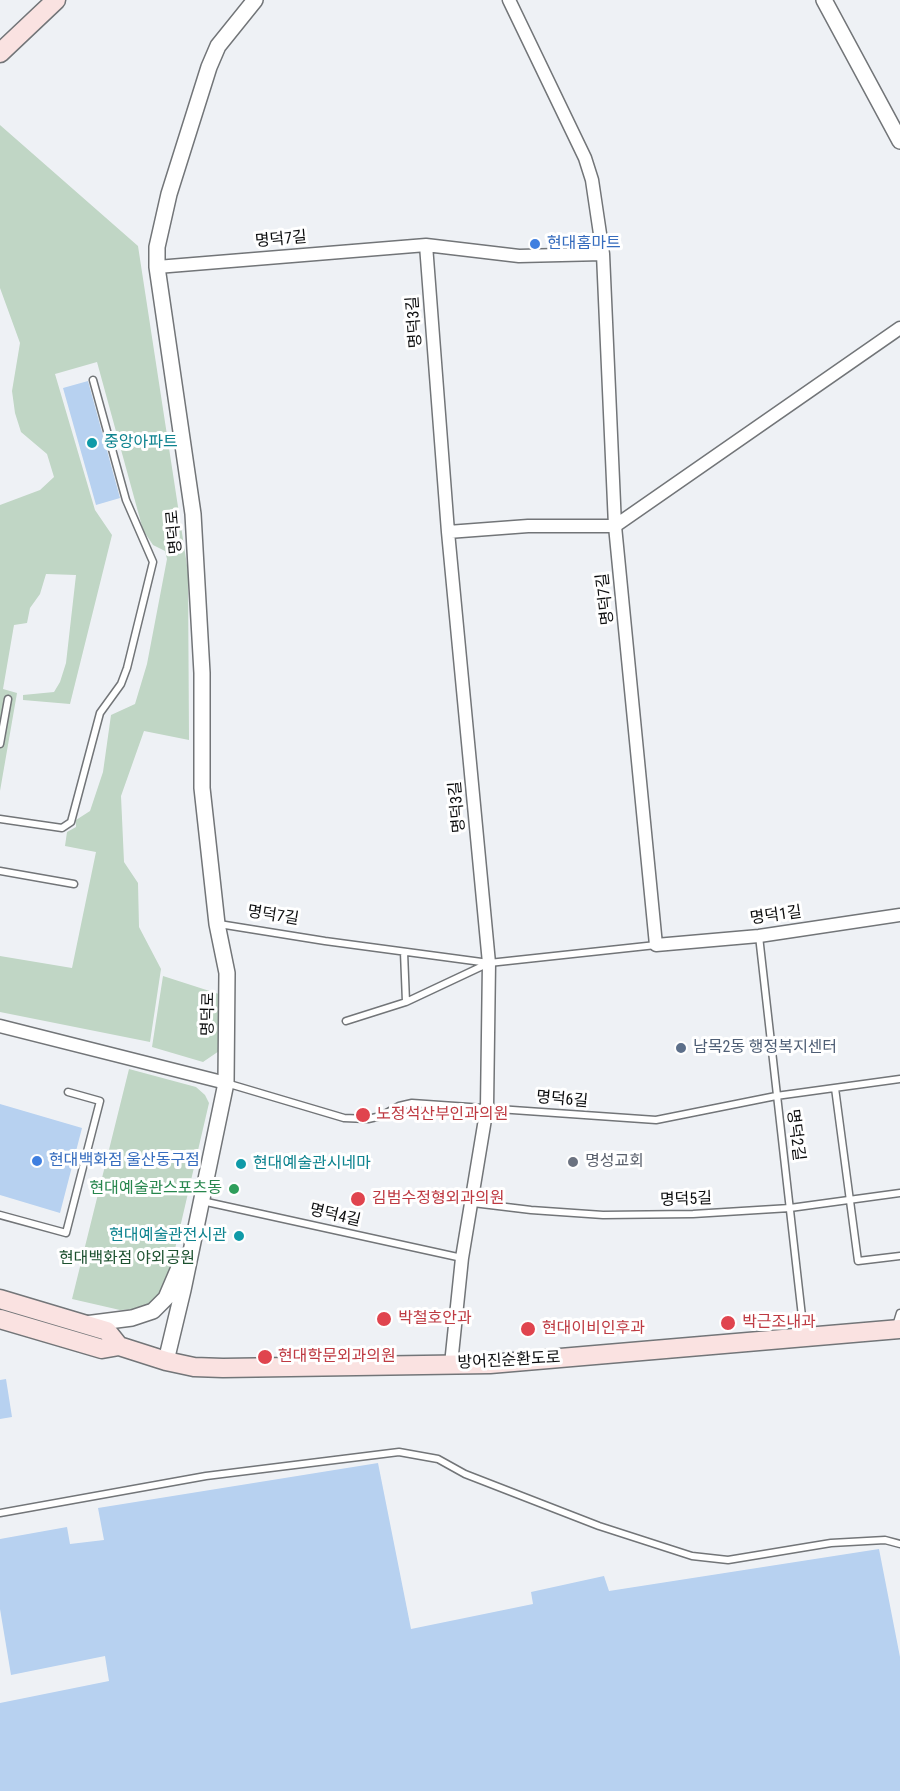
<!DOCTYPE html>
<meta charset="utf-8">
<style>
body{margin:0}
canvas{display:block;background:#eef1f5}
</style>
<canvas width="900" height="1791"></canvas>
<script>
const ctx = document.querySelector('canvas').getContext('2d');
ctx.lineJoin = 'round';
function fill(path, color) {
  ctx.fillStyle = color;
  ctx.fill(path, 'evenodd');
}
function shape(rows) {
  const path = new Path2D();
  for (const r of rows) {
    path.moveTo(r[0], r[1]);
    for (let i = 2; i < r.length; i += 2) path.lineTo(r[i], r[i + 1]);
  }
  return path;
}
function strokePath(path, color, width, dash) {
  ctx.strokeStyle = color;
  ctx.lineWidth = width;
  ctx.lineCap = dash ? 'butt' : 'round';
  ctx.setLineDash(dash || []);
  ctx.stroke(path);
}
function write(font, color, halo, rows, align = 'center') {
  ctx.font = font + ' "Roboto Condensed","Noto Sans KR",sans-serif';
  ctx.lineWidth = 6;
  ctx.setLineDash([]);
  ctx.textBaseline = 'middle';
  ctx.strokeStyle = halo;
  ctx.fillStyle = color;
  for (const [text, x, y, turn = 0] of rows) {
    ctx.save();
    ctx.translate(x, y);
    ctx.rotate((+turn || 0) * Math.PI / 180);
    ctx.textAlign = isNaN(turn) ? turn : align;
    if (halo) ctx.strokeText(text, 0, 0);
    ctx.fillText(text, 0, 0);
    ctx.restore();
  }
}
fill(shape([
 [0,125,138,246,188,572,189,740,144,731,121,796,124,862,138,883,139,927,161,969,150,1042,0,1012,0,956,72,968,96,852,65,846,67,832,76,827,76,820,90,811,103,772,111,715,135,704,147,664,167,559,165,551,153,545,143,530,97,362,55,374,95,510,112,535,70,704,23,700,23,695,54,692,60,682,66,663,76,575,46,574,40,594,30,608,27,623,14,625,3,689,17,693,0,791,0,505,40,490,54,477,47,454,21,432,15,413,12,391,20,343,0,288],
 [163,976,222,995,222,1049,203,1062,152,1047],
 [129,1069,196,1087,205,1095,209,1103,165,1292,156,1301,140,1309,120,1310,72,1299]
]), '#c0d6c5');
fill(shape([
 [88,381,120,498,96,505,63,388],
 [0,1104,82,1128,60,1213,0,1195],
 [6,1379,12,1417,0,1419,0,1380],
 [378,1463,411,1629,533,1604,531,1592,604,1576,609,1591,879,1549,900,1657,900,1791,0,1791,0,1703,109,1681,105,1656,11,1675,0,1609,0,1539,67,1527,70,1544,104,1540,98,1508]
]), '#b7d1f0');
const service = shape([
 [0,744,8,699],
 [0,819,62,828,71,822,100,713,121,684,127,668,153,562,126,500,93,380],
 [0,871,74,884],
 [219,924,325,941,489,963,656,945],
 [759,936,804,1334],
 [404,952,406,1002],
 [346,1021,406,1002,489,963],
 [226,1083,344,1118,368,1119,381,1116,399,1106,412,1103,656,1120,776,1096,900,1079],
 [835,1088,858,1261,900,1256],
 [202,1201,462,1258],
 [473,1203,531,1210,603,1215,693,1214,790,1208,900,1193],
 [0,1215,66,1233,100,1101,68,1092],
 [896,1326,900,1313],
 [0,1513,206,1476,399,1452,438,1459,465,1474,599,1526,692,1556,728,1560,831,1543,885,1540,900,1544]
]);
const minor = shape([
 [509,0,585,158,592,180,603,254,615,526,656,945,759,936,900,915],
 [426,245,448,532,489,963,487,1107,462,1258,451,1364],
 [157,267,426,245,519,256,603,254],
 [448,532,528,526,615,526,900,328],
 [0,1026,226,1083]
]);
const tertiary = shape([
 [824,0,900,141],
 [85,1324,132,1318,153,1311,166,1298,178,1270,184,1261],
 [166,1361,183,1290,226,1083,227,973,217,924,202,788,202,673,193,514,157,267,157,247,169,194,209,67,218,46,255,0]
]);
const secondary = shape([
 [0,53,56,0],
 [0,1299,107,1331,119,1346],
 [0,1319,102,1349,119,1346,166,1361,194,1367,223,1368,490,1364,900,1329]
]);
strokePath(service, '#727578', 9);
strokePath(minor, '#727578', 15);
strokePath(tertiary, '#727578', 18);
strokePath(secondary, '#727578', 21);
strokePath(service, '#fff', 6);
strokePath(minor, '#fff', 12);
strokePath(tertiary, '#fff', 15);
strokePath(secondary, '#fae2e1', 18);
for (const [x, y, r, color] of [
 [535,244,6,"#3f7fe0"],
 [92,443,6,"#0f9aa8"],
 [681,1048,6,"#5c6f8a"],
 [363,1115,8,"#e0444e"],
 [37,1161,6,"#3f7fe0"],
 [573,1162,6,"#6b7280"],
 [241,1164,6,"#0f9aa8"],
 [234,1189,6,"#2e9e5b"],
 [358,1199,8,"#e0444e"],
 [239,1236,6,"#0f9aa8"],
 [384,1319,8,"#e0444e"],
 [728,1323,8,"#e0444e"],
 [528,1329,8,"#e0444e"],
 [265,1357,8,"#e0444e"]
]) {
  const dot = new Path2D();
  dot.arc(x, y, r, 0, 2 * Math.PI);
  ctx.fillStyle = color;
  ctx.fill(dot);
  strokePath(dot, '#fff', 2);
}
write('16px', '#0b0c0d', '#fff', [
 ["명덕7길",281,240,-5],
 ["명덕3길",415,322,-94],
 ["명덕로",175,532,-95],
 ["명덕7길",606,599,-96],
 ["명덕3길",458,807,-95],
 ["명덕7길",273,916,9],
 ["명덕1길",776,916,-8],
 ["명덕로",209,1014,-89],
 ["명덕6길",562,1100,5],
 ["명덕2길",795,1135,83],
 ["명덕5길",686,1200,-2],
 ["명덕4길",335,1216,13],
 ["방어진순환도로",509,1361,-3]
]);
write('16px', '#366cbe', '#fff', [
 ["현대홈마트",547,244],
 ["현대백화점 울산동구점",49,1161]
], 'left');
write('16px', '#0d838f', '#fff', [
 ["중앙아파트",104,443],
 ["현대예술관시네마",253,1164],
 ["현대예술관전시관",227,1236,"right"]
], 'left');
write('16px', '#4e5e75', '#fff', [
 ["남목2동 행정복지센터",693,1048]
], 'left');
write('16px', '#be3a42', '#fff', [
 ["노정석산부인과의원",376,1115],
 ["김범수정형외과의원",372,1199],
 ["박철호안과",398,1319],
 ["박근조내과",742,1323],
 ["현대이비인후과",542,1329],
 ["현대학문외과의원",278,1357]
], 'left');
write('16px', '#5b616d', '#fff', [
 ["명성교회",585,1162]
], 'left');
write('16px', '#27864d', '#fff', [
 ["현대예술관스포츠동",222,1189]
], 'right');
write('16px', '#1c512f', '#fff', [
 ["현대백화점 야외공원",127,1259]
]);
</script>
